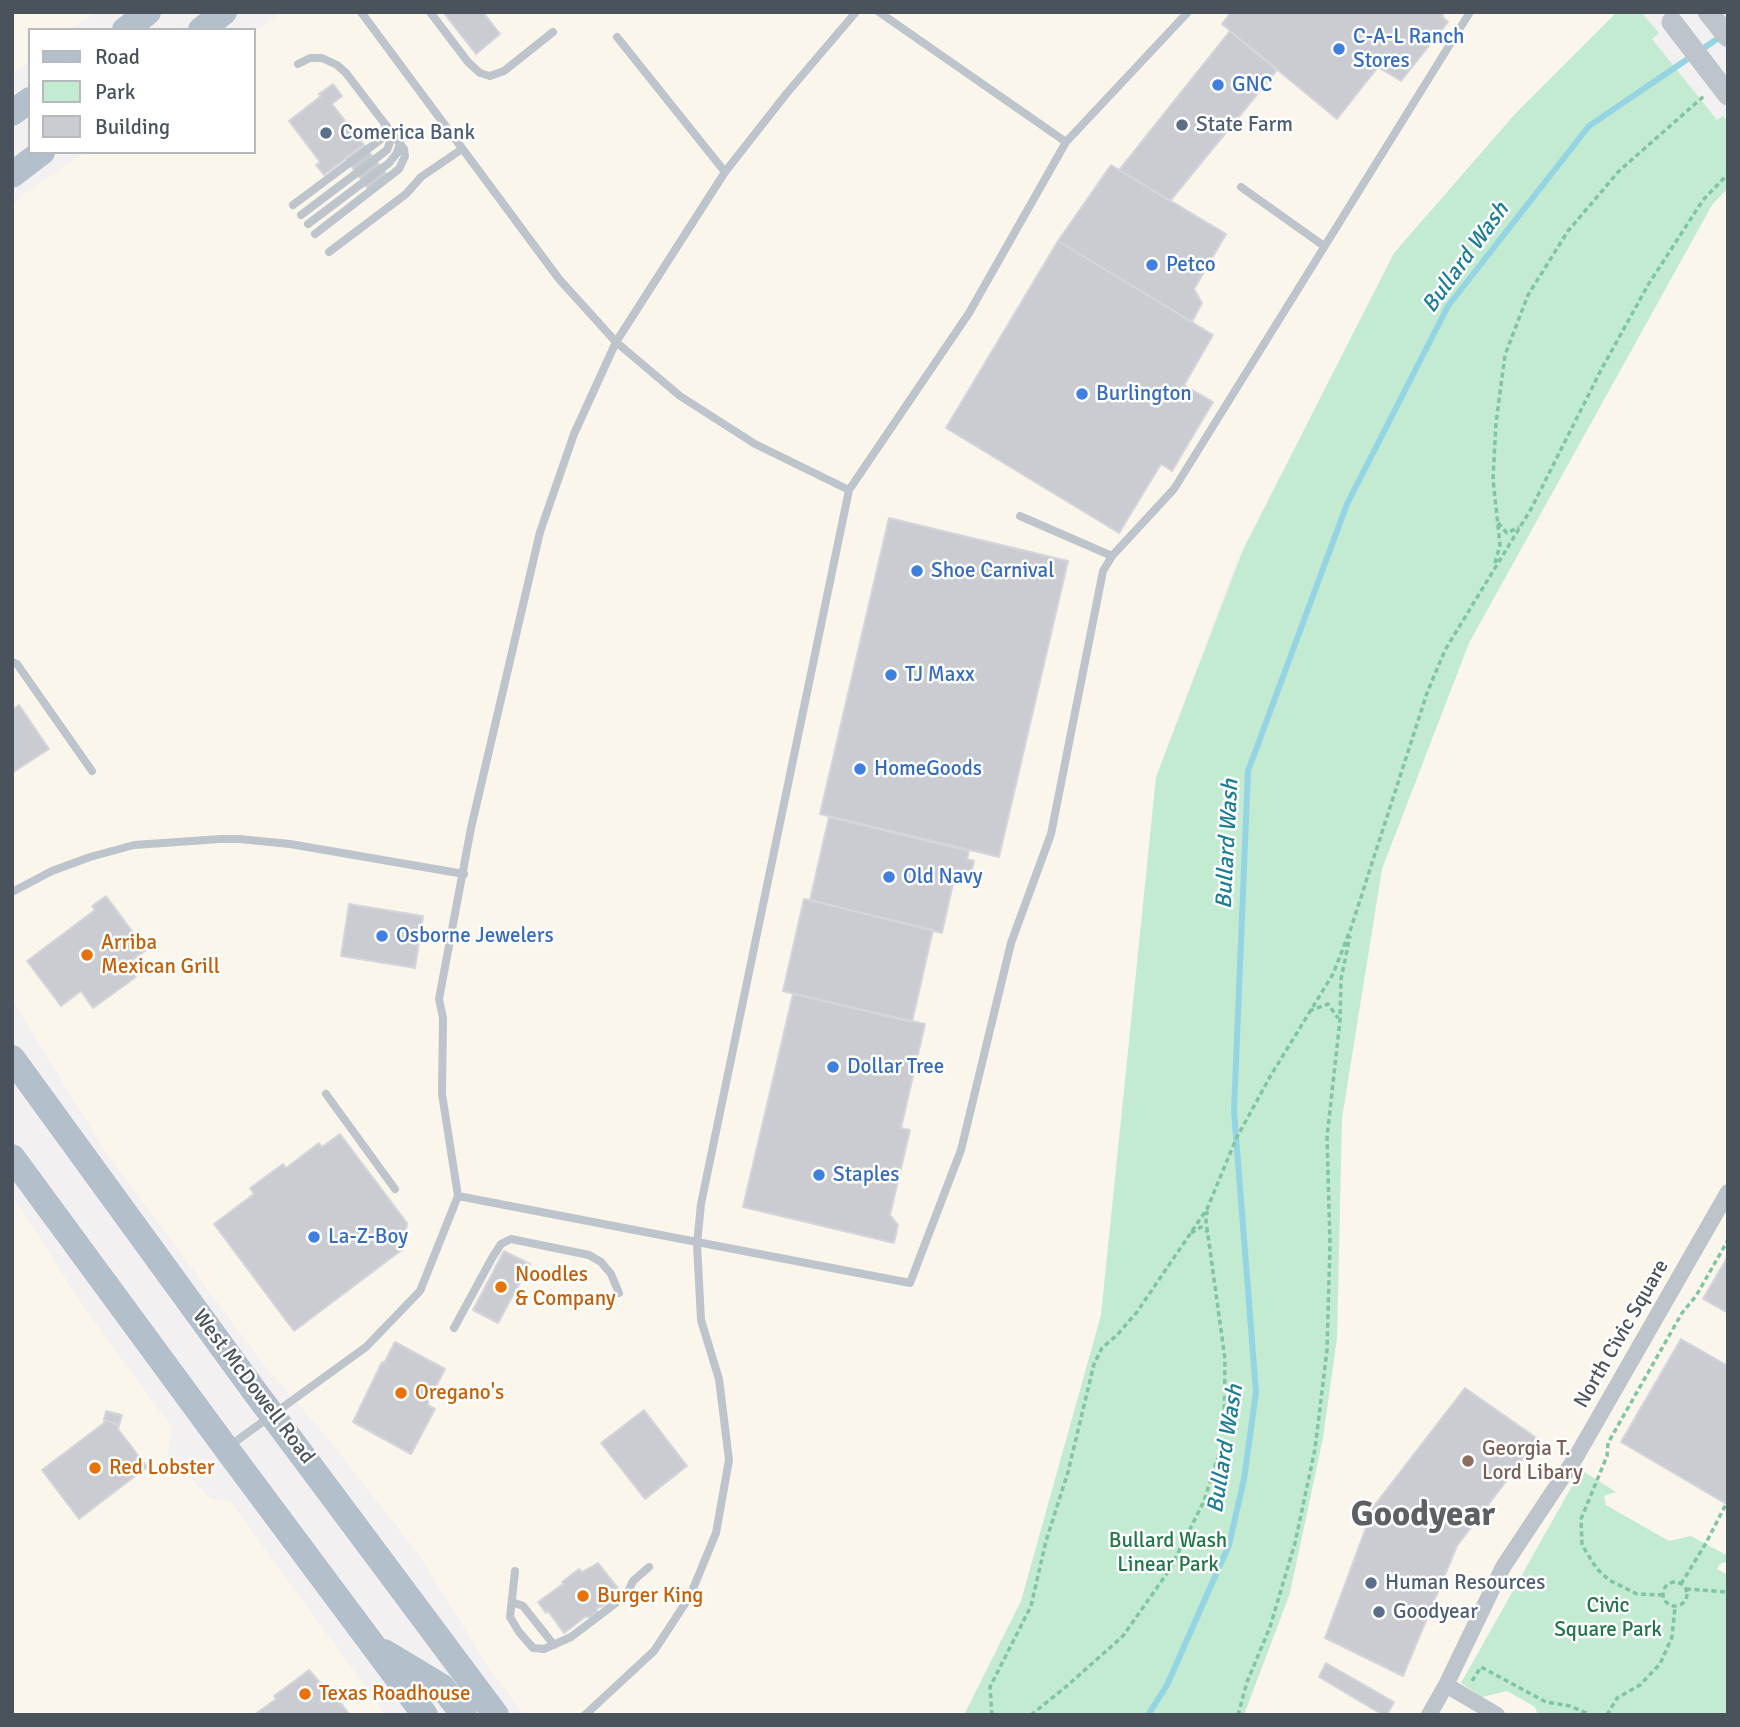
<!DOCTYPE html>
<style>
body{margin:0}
#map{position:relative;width:1740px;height:1727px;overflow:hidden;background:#f2f0f0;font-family:Signika,sans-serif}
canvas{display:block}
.frame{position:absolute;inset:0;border:14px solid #4a535b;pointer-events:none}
.legend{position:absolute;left:28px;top:28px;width:228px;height:126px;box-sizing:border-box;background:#fff;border:2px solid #b7babd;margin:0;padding:9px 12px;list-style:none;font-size:21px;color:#4a535b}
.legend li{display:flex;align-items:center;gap:14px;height:35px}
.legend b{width:35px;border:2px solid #b7babd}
</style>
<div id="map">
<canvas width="1740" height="1727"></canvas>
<div class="frame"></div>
<ul class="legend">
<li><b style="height:9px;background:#b3c0cc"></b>Road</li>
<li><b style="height:19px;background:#c3ebd2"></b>Park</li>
<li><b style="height:19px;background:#cbccd2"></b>Building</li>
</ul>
</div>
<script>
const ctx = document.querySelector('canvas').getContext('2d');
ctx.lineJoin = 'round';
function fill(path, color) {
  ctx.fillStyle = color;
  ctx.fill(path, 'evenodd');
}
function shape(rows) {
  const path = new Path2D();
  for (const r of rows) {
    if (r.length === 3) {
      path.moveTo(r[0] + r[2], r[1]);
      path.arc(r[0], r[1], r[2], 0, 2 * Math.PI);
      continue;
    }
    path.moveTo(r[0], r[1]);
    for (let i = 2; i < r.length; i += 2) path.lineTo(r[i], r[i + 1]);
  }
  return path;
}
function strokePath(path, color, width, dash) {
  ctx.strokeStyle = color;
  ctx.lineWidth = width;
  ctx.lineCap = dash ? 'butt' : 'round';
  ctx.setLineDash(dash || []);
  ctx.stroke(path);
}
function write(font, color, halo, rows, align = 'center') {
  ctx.font = font + ' Signika,sans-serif';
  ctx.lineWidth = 5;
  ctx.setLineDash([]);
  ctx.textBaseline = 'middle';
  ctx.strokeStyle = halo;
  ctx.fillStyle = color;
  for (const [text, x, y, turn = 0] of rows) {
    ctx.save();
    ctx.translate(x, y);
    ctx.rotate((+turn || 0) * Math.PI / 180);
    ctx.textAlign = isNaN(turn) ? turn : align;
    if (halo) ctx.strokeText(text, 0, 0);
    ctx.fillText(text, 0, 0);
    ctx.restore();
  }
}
fill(shape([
 [12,12,95,12,71,30,30,30,30,61,12,74],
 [281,12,1617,12,1515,114,1394,253,1237,560,1157,774,1101,1315,1021,1601,964,1715,524,1715,485,1662,419,1555,331,1442,264,1365,104,1150,12,999,12,206,26,192,84,152,254,152,254,32],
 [1728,188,1728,1715,1244,1715,1290,1592,1323,1438,1337,1338,1342,1118,1382,869,1469,643,1712,205],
 [12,1195,83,1306,172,1428,167,1456,212,1499,230,1501,386,1715,12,1715]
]), '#faf6ec');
fill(shape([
 [1617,12,1641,12,1659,33,1652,39,1717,120,1723,116,1728,122,1728,188,1712,205,1469,643,1382,869,1342,1118,1337,1338,1323,1438,1290,1593,1244,1715,964,1715,1021,1601,1101,1315,1156,777,1243,550,1394,253,1515,114],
 [1581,1470,1616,1492,1604,1496,1606,1505,1669,1541,1691,1536,1728,1556,1728,1561,1720,1564,1717,1569,1728,1575,1728,1715,1538,1715,1535,1707,1507,1691,1482,1697,1461,1683]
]), '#c3ebd2');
strokePath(shape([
 [1148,1715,1167,1685,1229,1545,1244,1479,1256,1392,1234,1111,1248,771,1347,504,1448,306,1589,126,1723,35]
]), '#95d5e3', 6);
const building = shape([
 [443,12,483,12,500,34,476,54,443,12],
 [1231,12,1445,12,1442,16,1448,22,1401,81,1378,67,1337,119,1222,24,1231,12],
 [1230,31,1277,70,1170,201,1119,170,1230,31],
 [333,84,342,96,332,104,364,145,324,175,316,165,320,162,289,121,321,96,319,94,333,84],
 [364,145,388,176,369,190,345,158,364,145],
 [1111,165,1226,234,1194,289,1202,303,1192,322,1058,241,1111,165],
 [1058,241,1213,335,1184,385,1213,402,1172,471,1161,464,1119,533,946,428,1058,241],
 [889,518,1068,561,999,857,820,814,889,518],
 [19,705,49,749,12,773,12,710,19,705],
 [829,817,969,851,967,859,974,861,971,874,954,879,942,933,810,900,829,817],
 [106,896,146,950,127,964,136,977,93,1008,81,991,61,1006,27,961,95,910,92,906,106,896],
 [804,899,933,930,912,1022,783,991,804,899],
 [349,904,423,916,415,968,341,956,349,904],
 [793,994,925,1024,901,1128,910,1130,890,1215,898,1225,894,1243,743,1207,793,994],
 [340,1134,407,1223,403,1249,294,1331,214,1224,254,1194,250,1188,283,1164,286,1168,319,1143,322,1147,340,1134],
 [504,1251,530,1264,498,1323,473,1310,504,1251],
 [1728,1256,1728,1313,1703,1299,1728,1256],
 [1681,1339,1728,1366,1728,1505,1621,1442,1681,1339],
 [395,1342,445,1369,428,1402,428,1405,435,1409,411,1454,353,1422,382,1362,384,1363,395,1342],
 [1465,1388,1538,1439,1457,1546,1403,1676,1325,1638,1374,1506,1465,1388],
 [644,1410,687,1466,645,1499,601,1443,644,1410],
 [106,1411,122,1415,119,1425,104,1420,106,1411],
 [104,1420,119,1425,118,1429,147,1467,79,1519,42,1470,104,1423,104,1420],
 [598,1563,622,1593,603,1606,597,1608,597,1612,591,1617,585,1617,564,1633,548,1611,546,1613,538,1602,563,1584,562,1582,579,1569,582,1572,598,1563],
 [1326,1663,1394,1702,1387,1715,1383,1715,1319,1677,1326,1663],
 [309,1670,328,1692,331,1690,350,1715,254,1715,276,1699,274,1696,309,1670]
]);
fill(building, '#cbccd2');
strokePath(building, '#d5d6db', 2);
strokePath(shape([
 [1498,523,1507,533,1519,527],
 [1495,563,1500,545,1493,479,1496,423,1505,355,1528,295,1568,231,1619,171,1704,96],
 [1309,1011,1328,1004,1338,1018],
 [1191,1233,1201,1227,1208,1232],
 [1675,1594,12],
 [1681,1584,1706,1543,1726,1504],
 [1686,1589,1728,1592],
 [1663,1595,1637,1594,1609,1580,1597,1569,1582,1545,1581,1519,1607,1456,1608,1443,1682,1313,1696,1296,1728,1240],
 [1472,1681,1481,1667,1546,1702,1570,1706,1591,1715],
 [992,1715,990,1687,1031,1606,1046,1541,1068,1472,1094,1364,1102,1348,1117,1335,1137,1312,1207,1209,1236,1139,1271,1075,1333,974,1351,928,1427,693,1445,650,1531,509,1601,370,1648,285,1703,200,1728,174],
 [1031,1715,1068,1685,1123,1636,1170,1569,1204,1501,1224,1438,1225,1359,1206,1221,1207,1211],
 [1238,1715,1247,1682,1270,1627,1295,1543,1315,1449,1327,1350,1330,1244,1327,1137,1340,1020,1341,979,1350,936],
 [1607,1715,1617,1698,1640,1685,1660,1664,1672,1637,1675,1607]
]), '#7fc5a1', 3.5, [5, 3.5]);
strokePath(shape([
 [361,12,559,279,616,342,680,396,755,444,849,490],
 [430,12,468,62,480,73,490,76,504,71,553,32],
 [879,12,1066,142],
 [617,37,725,172],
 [298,64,310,58,322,58,337,65,346,73,404,149,405,156,399,169,315,234],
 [1241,187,1324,246],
 [293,205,380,140,386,125],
 [301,215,387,150,393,134],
 [308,224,389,163,397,153,400,143],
 [329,252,406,194,421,177,462,149],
 [1020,516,1112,556],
 [12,662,17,664,92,771],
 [12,892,52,871,90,857,134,845,221,839,239,839,290,844,464,874],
 [326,1094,395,1189],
 [458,1196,910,1283,961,1150,1011,943,1051,834,1103,571,1112,556,1174,489,1470,12],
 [454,1328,492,1258,501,1244,511,1239,589,1255,601,1262,611,1274,619,1293],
 [228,1447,366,1347,420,1291,458,1196,442,1094,443,1018,439,999,471,828,540,532,574,434,616,342,725,172,787,93,856,12],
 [515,1571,510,1617,519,1632,533,1648,544,1649,571,1637,612,1606,627,1594,633,1581,649,1567],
 [512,1602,523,1606,554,1645],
 [585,1715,654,1651,690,1596,716,1533,729,1460,719,1379,701,1320,697,1244,701,1204,849,490,969,313,1066,142,1188,12]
]), '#bdc4cb', 8);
strokePath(shape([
 [1446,1685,1497,1715],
 [1429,1715,1446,1685,1503,1567,1576,1457,1728,1192]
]), '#bdc4cb', 16);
strokePath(shape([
 [1708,12,1728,37]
]), '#bdc4cb', 21);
strokePath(shape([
 [125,30,148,12],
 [201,30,224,12],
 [12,113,30,100],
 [12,175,42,152],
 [12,1058,255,1392,496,1715],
 [12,1157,226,1448,425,1715],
 [384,1652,442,1687,464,1715]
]), '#b3c0cc', 26);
strokePath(shape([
 [1672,22,1728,95]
]), '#bdc4cb', 21);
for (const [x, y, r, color] of [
 [1339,49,7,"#3f7fe0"],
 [1218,85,7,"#3f7fe0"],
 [1182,125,7,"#5c6f8a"],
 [326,133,7,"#5c6f8a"],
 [1152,265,7,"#3f7fe0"],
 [1082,394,7,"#3f7fe0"],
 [917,571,7,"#3f7fe0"],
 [891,675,7,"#3f7fe0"],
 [860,769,7,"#3f7fe0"],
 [889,877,7,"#3f7fe0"],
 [382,936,7,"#3f7fe0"],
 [87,955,7,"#e8710a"],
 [833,1067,7,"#3f7fe0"],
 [819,1175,7,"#3f7fe0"],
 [314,1237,7,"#3f7fe0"],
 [501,1287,7,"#e8710a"],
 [401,1393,7,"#e8710a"],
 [1468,1461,7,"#8d6e63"],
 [95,1468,7,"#e8710a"],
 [1371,1583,7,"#5c6f8a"],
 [583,1596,7,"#e8710a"],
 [1379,1612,7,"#5c6f8a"],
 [305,1694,7,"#e8710a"]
]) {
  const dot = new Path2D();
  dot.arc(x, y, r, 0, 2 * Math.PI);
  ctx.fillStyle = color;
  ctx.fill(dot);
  strokePath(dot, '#fff', 2.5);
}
write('21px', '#366cbe', '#fff', [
 ["C-A-L Ranch",1353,37],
 ["Stores",1353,61],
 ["GNC",1232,85],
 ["Petco",1166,265],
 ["Burlington",1096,394],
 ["Shoe Carnival",931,571],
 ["TJ Maxx",905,675],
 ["HomeGoods",874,769],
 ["Old Navy",903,877],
 ["Osborne Jewelers",396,936],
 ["Dollar Tree",847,1067],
 ["Staples",833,1175],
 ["La-Z-Boy",328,1237]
], 'left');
write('21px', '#4e5e75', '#fff', [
 ["State Farm",1196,125],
 ["Comerica Bank",340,133],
 ["Human Resources",1385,1583],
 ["Goodyear",1393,1612]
], 'left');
write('21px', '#c56008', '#fff', [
 ["Arriba",101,943],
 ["Mexican Grill",101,967],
 ["Noodles",515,1275],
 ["& Company",515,1299],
 ["Oregano's",415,1393],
 ["Red Lobster",109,1468],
 ["Burger King",597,1596],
 ["Texas Roadhouse",319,1694]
], 'left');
write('21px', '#4a535b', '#fff', [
 ["North Civic Square",1622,1334,-60],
 ["West McDowell Road",253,1387,53]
]);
write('21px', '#785e54', '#fff', [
 ["Georgia T.",1482,1449],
 ["Lord Libary",1482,1473]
], 'left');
write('21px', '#21764a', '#fff', [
 ["Bullard Wash",1168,1541],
 ["Linear Park",1168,1565],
 ["Civic",1608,1606],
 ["Square Park",1608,1630]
]);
write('italic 23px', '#1a7e96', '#fff', [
 ["Bullard Wash",1466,258,-54],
 ["Bullard Wash",1228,844,-87],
 ["Bullard Wash",1226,1449,-81]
]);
write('bold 35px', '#5d6064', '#fff', [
 ["Goodyear",1423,1516]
]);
</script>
